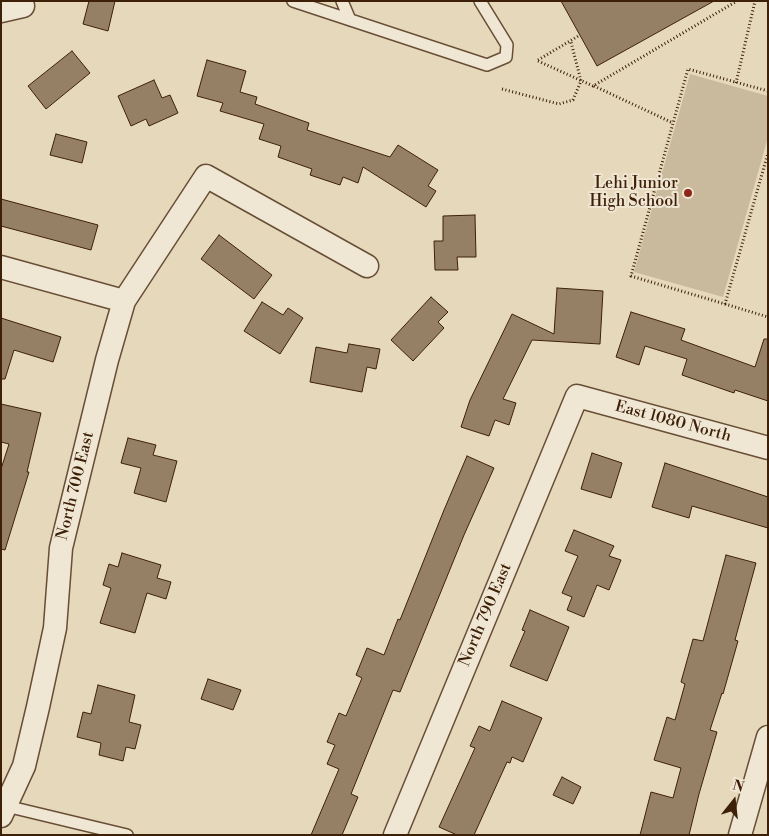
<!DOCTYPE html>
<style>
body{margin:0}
#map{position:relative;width:769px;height:836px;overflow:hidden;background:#e6d9bb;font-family:"Libre Bodoni",serif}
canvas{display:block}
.frame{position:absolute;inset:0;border:2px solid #3e2009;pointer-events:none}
.north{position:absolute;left:709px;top:776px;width:50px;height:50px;-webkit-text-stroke:4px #efe6d3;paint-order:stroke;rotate:16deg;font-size:14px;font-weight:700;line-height:20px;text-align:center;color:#3e2009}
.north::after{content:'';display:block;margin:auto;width:18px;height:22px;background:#3e2009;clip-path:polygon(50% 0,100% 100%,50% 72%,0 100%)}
</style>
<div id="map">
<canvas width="769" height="836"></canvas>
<div class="frame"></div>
<div class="north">N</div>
</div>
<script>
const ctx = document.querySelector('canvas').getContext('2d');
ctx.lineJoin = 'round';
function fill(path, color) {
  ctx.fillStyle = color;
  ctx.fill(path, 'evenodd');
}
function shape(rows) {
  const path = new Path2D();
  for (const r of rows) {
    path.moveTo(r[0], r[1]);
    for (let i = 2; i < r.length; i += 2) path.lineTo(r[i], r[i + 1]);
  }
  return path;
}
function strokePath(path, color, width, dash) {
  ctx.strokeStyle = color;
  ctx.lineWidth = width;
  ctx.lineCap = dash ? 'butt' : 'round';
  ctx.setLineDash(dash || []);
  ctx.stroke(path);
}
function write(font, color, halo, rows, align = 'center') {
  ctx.font = font + ' "Libre Bodoni",serif';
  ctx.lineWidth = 4;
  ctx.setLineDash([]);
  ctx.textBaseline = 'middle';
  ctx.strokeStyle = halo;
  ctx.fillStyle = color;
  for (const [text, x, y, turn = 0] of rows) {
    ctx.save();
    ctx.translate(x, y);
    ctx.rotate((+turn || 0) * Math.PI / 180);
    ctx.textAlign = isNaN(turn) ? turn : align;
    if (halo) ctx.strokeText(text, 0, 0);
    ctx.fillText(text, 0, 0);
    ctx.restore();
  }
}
fill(shape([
 [690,74,768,96,768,137,723,297,634,272]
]), '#c9ba9d');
const building = shape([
 [89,1,115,1,108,31,83,24,89,1],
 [561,1,714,1,597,66,561,1],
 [72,51,90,73,46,109,28,86,72,51],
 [207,60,246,71,240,92,257,97,255,104,309,123,307,130,390,157,398,145,438,170,428,186,436,191,426,207,363,167,358,183,343,177,340,185,310,175,312,169,278,157,281,146,259,139,264,124,220,111,223,103,197,96,207,60],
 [154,80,162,98,170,95,178,113,149,126,146,119,131,126,118,96,154,80],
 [56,134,87,142,82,163,50,155,56,134],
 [1,199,98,225,91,250,1,226,1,199],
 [475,215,476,257,457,257,458,270,435,270,434,241,443,241,443,216,475,215],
 [219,235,272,275,254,299,201,259,219,235],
 [557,288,603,291,600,344,532,340,503,399,516,403,509,425,495,420,489,436,461,427,470,400,512,314,554,334,557,288],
 [431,297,448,312,438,322,444,328,413,361,391,340,431,297],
 [262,302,283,315,288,308,303,318,280,354,244,331,262,302],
 [631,312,685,329,681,340,755,367,764,339,768,339,768,401,735,390,734,393,682,375,687,359,645,346,639,365,616,357,631,312],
 [1,318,61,337,53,362,14,350,5,379,1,379,1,318],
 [349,344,380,349,376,369,367,367,362,392,310,382,316,347,347,353,349,344],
 [1,404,41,413,27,472,29,472,5,550,1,549,1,469,9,444,1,442,1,404],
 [128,438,156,445,153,455,177,461,166,502,134,493,141,468,121,463,128,438],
 [592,453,622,463,611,498,581,489,592,453],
 [467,456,494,468,464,535,400,692,393,690,351,794,358,797,342,835,311,835,339,769,327,764,335,745,327,742,339,713,346,716,362,678,356,675,367,648,384,655,398,619,400,620,444,510,467,456],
 [665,463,768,497,768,528,692,506,689,518,652,507,665,463],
 [574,530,614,546,609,556,621,560,609,590,597,585,584,617,567,610,572,597,562,593,578,556,565,551,574,530],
 [122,553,161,565,157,578,171,582,166,599,147,593,135,633,100,623,111,588,103,585,109,564,118,567,122,553],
 [726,555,756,563,735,640,738,641,723,694,722,693,710,730,717,732,699,794,689,835,640,835,651,792,673,798,681,768,654,760,667,717,675,720,685,684,681,682,693,639,703,641,726,555],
 [530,610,569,627,547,681,510,666,525,631,522,630,530,610],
 [208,679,241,690,233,710,201,699,208,679],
 [98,685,135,695,129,722,141,725,135,749,126,747,123,761,99,755,101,743,77,737,83,712,91,714,98,685],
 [502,701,542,718,523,762,512,757,510,763,507,762,474,835,457,835,439,827,475,748,470,746,479,726,490,731,502,701],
 [562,777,581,787,573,804,553,795,562,777]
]);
fill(building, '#958066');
strokePath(building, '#3e2009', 1);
const lane = shape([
 [293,1,487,65,506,57,507,45,480,1],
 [342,1,350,20],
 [6,806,127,835]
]);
const street = shape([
 [1,11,23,6],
 [1,267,124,301],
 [1,816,24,766,38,707,55,628,61,548,107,360,124,301,206,176,367,266],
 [395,835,577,396,768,448],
 [740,835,768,737]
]);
strokePath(lane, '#684e36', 14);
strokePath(street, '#684e36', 25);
strokePath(shape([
 [538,60,580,35],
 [538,61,593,86,737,1],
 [736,83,755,1],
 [594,86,673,123],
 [502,89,559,104,573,100,581,81,571,42],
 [768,91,688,69,631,276,725,304,768,153],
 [725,304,768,317]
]), '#3e2009', 3, [1, 2.5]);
strokePath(lane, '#efe6d3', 11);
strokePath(street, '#efe6d3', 22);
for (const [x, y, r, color] of [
 [688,193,5,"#8f2418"]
]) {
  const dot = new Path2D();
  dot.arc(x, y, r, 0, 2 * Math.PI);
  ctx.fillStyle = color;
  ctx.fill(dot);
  strokePath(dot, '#efe6d3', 2);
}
write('16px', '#3e2009', '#efe6d3', [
 ["Lehi Junior",678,184],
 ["High School",678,202]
], 'right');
write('16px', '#3e2009', '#efe6d3', [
 ["East 1080 North",673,422,15],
 ["North 700 East",76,486,-76],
 ["North 790 East",486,615,-67]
]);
</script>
